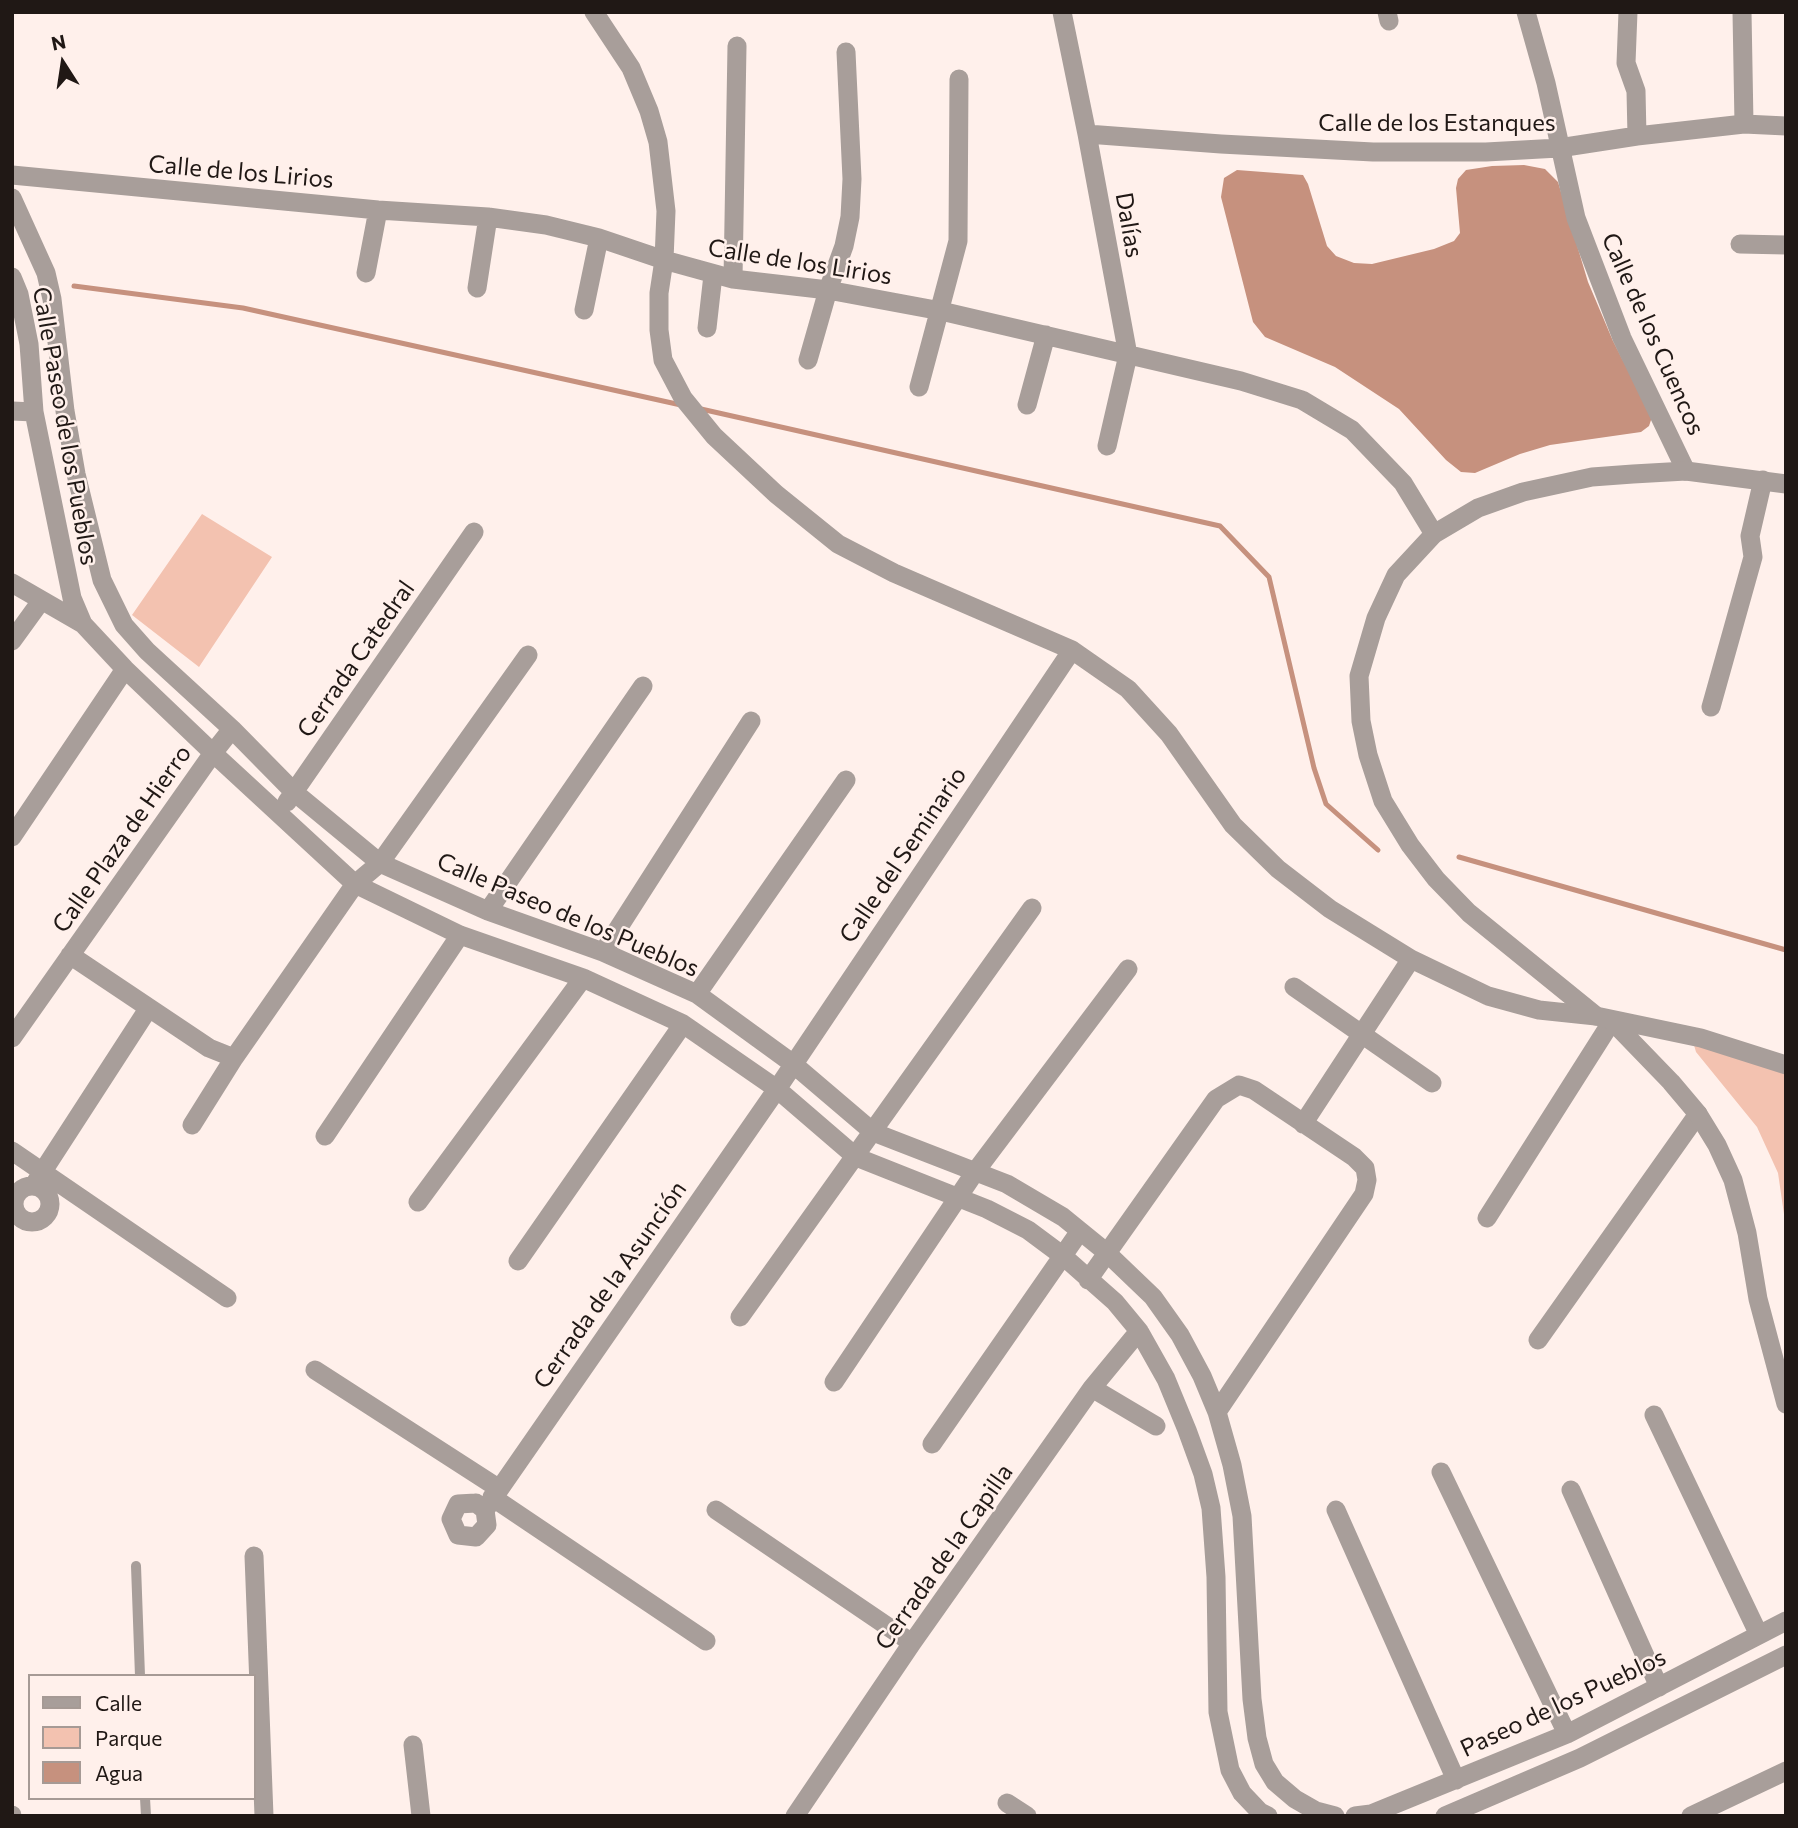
<!DOCTYPE html>
<meta charset="utf-8">
<style>
body{margin:0}
#map{position:relative;width:1798px;height:1828px;overflow:hidden;background:#fff0eb;font-family:Commissioner,sans-serif}
canvas{display:block}
.frame{position:absolute;inset:0;border:14px solid #201815;pointer-events:none}
.legend{position:absolute;left:28px;top:1674px;width:228px;height:126px;box-sizing:border-box;background:#fff0eb;border:2px solid #a69a95;margin:0;padding:9px 12px;list-style:none;font-size:21px;color:#201815}
.legend li{display:flex;align-items:center;gap:14px;height:35px}
.legend b{width:35px;border:2px solid #a69a95}
.north{position:absolute;left:28px;top:28px;width:70px;height:70px;-webkit-text-stroke:5px #fff0eb;paint-order:stroke;rotate:348deg;font-size:19px;font-weight:700;line-height:28px;text-align:center;color:#201815}
.north::after{content:'';display:block;margin:auto;width:24px;height:32px;background:#201815;clip-path:polygon(50% 0,100% 100%,50% 72%,0 100%)}
</style>
<div id="map">
<canvas width="1798" height="1828"></canvas>
<div class="frame"></div>
<ul class="legend">
<li><b style="height:9px;background:#a89e9a"></b>Calle</li>
<li><b style="height:19px;background:#f3c2b0"></b>Parque</li>
<li><b style="height:19px;background:#c6917e"></b>Agua</li>
</ul>
<div class="north">N</div>
</div>
<script>
const ctx = document.querySelector('canvas').getContext('2d');
ctx.lineJoin = 'round';
function fill(path, color) {
  ctx.fillStyle = color;
  ctx.fill(path, 'evenodd');
}
function shape(rows) {
  const path = new Path2D();
  for (const r of rows) {
    if (r.length === 3) {
      path.moveTo(r[0] + r[2], r[1]);
      path.arc(r[0], r[1], r[2], 0, 2 * Math.PI);
      continue;
    }
    path.moveTo(r[0], r[1]);
    for (let i = 2; i < r.length; i += 2) path.lineTo(r[i], r[i + 1]);
  }
  return path;
}
function strokePath(path, color, width, dash) {
  ctx.strokeStyle = color;
  ctx.lineWidth = width;
  ctx.lineCap = dash ? 'butt' : 'round';
  ctx.setLineDash(dash || []);
  ctx.stroke(path);
}
function write(font, color, halo, rows, align = 'center') {
  ctx.font = font + ' Commissioner,sans-serif';
  ctx.lineWidth = 5;
  ctx.setLineDash([]);
  ctx.textBaseline = 'middle';
  ctx.strokeStyle = halo;
  ctx.fillStyle = color;
  for (const [text, x, y, turn = 0] of rows) {
    ctx.save();
    ctx.translate(x, y);
    ctx.rotate((+turn || 0) * Math.PI / 180);
    ctx.textAlign = isNaN(turn) ? turn : align;
    if (halo) ctx.strokeText(text, 0, 0);
    ctx.fillText(text, 0, 0);
    ctx.restore();
  }
}
fill(shape([
 [202,514,272,557,199,667,132,615],
 [1694,1045,1786,1062,1786,1228,1778,1173,1757,1127,1696,1052]
]), '#f3c2b0');
fill(shape([
 [1524,165,1545,169,1558,182,1588,282,1613,341,1652,417,1649,426,1641,432,1550,445,1520,454,1475,473,1461,472,1446,460,1399,409,1335,367,1265,337,1253,322,1221,197,1224,178,1237,170,1303,175,1308,184,1327,246,1336,256,1354,263,1372,264,1434,249,1454,241,1460,233,1456,188,1458,179,1466,170,1492,166]
]), '#c6917e');
strokePath(shape([
 [74,286,243,308,681,405],
 [701,409,1220,526,1269,577,1314,768,1326,804,1378,850],
 [1459,857,1786,950]
]), '#c6917e', 5);
strokePath(shape([
 [136,1566,140,1676],
 [145,1798,146,1816]
]), '#a89e9a', 10);
strokePath(shape([
 [594,12,631,68,649,111,658,142,666,211,664,260,659,293,659,330,663,360,683,398,714,436,776,494,838,544,894,573,1072,650,1128,689,1169,734,1233,825,1278,869,1330,909,1411,959,1488,996,1539,1010,1596,1016],
 [1062,12,1087,134,1128,355,1107,446],
 [1387,12,1389,21],
 [1526,12,1546,83,1576,218,1622,338,1686,471],
 [1628,12,1626,63,1636,91,1637,136],
 [1742,12,1744,124],
 [1087,134,1221,144,1373,152,1486,152,1559,148,1637,136,1744,124,1786,126],
 [12,175,378,210,488,217,546,225,599,238,664,260,733,279,828,290,941,311,1241,381,1302,400,1352,430,1403,483,1434,534],
 [12,198,46,273,52,299,65,411,76,474,102,580,124,625,147,651,232,729,294,792,380,863,488,911,603,952,697,994,792,1063,873,1132,1007,1184,1063,1217,1106,1252,1153,1297,1180,1335,1202,1376,1217,1412,1232,1465,1242,1516,1252,1699,1257,1738,1264,1764,1275,1782,1295,1799,1316,1811,1335,1816],
 [1740,244,1786,245],
 [366,273,378,210],
 [12,277,19,294,29,344,34,412,72,598,83,624,125,669,213,753,355,884,460,935,583,978,683,1024,777,1089,856,1157,987,1209,1028,1230,1063,1256,1115,1302,1139,1331,1166,1379,1187,1430,1203,1474,1211,1508,1216,1577,1218,1712,1230,1770,1242,1793,1260,1812,1268,1816],
 [733,279,737,46],
 [477,288,488,217],
 [584,310,599,238],
 [707,328,713,275],
 [808,360,828,290,844,246,850,217,852,179,846,52],
 [919,387,958,241,959,79],
 [1027,405,1046,335],
 [12,411,34,412],
 [12,583,83,624],
 [12,641,41,601],
 [1711,707,1753,557,1750,536,1763,480],
 [287,802,474,532],
 [12,837,125,669],
 [488,911,643,686],
 [603,952,751,721],
 [70,955,209,1048,234,1058],
 [1294,987,1432,1083],
 [697,994,846,780],
 [12,1038,213,753,232,729],
 [1303,1124,1411,959],
 [192,1125,234,1058,355,884,380,863,528,655],
 [325,1136,460,935],
 [12,1151,227,1298],
 [34,1185,148,1009],
 [32,1204,18],
 [418,1202,583,978],
 [1487,1218,1612,1021],
 [518,1261,683,1024],
 [1088,1280,1216,1099,1239,1085,1254,1090,1354,1157,1365,1168,1367,1180,1364,1194,1217,1412],
 [740,1317,1032,908],
 [1538,1340,1698,1114],
 [315,1370,498,1488],
 [834,1382,975,1172,1128,969],
 [1092,1388,1156,1426],
 [1654,1415,1759,1635],
 [932,1444,1080,1231],
 [1441,1472,1567,1734],
 [1571,1490,1659,1687],
 [492,1497,706,1641],
 [476,1503,485,1510,487,1525,476,1537,458,1535,451,1519,458,1504,476,1503],
 [485,1510,777,1089,1072,650],
 [716,1510,912,1643],
 [1336,1510,1456,1780],
 [254,1556,264,1816],
 [413,1745,421,1816],
 [1007,1803,1027,1816],
 [12,1815,12,1816],
 [795,1816,912,1643,1092,1388,1139,1331],
 [1355,1816,1371,1814,1567,1734,1786,1621],
 [1445,1816,1580,1758,1786,1655],
 [1691,1816,1786,1771]
]), '#a89e9a', 19);
strokePath(shape([
 [1786,484,1686,471,1633,474,1592,477,1523,492,1478,508,1434,534,1396,575,1376,618,1359,676,1361,721,1368,755,1383,801,1410,845,1436,879,1469,913,1596,1016,1701,1038,1786,1065],
 [1612,1021,1671,1082,1698,1114,1717,1145,1733,1180,1747,1233,1758,1299,1786,1404]
]), '#a89e9a', 19);
write('24px', '#201815', '#fff0eb', [
 ["Calle de los Estanques",1437,123],
 ["Calle de los Lirios",241,172,5],
 ["Dalías",1129,225,80],
 ["Calle de los Lirios",800,262,9],
 ["Calle de los Cuencos",1653,334,66],
 ["Calle Paseo de los Pueblos",65,426,80],
 ["Cerrada Catedral",356,659,-55],
 ["Calle Plaza de Hierro",122,839,-55],
 ["Calle del Seminario",903,855,-56],
 ["Calle Paseo de los Pueblos",568,915,23],
 ["Cerrada de la Asunción",610,1285,-55],
 ["Cerrada de la Capilla",944,1557,-55],
 ["Paseo de los Pueblos",1563,1703,-25]
]);
</script>
